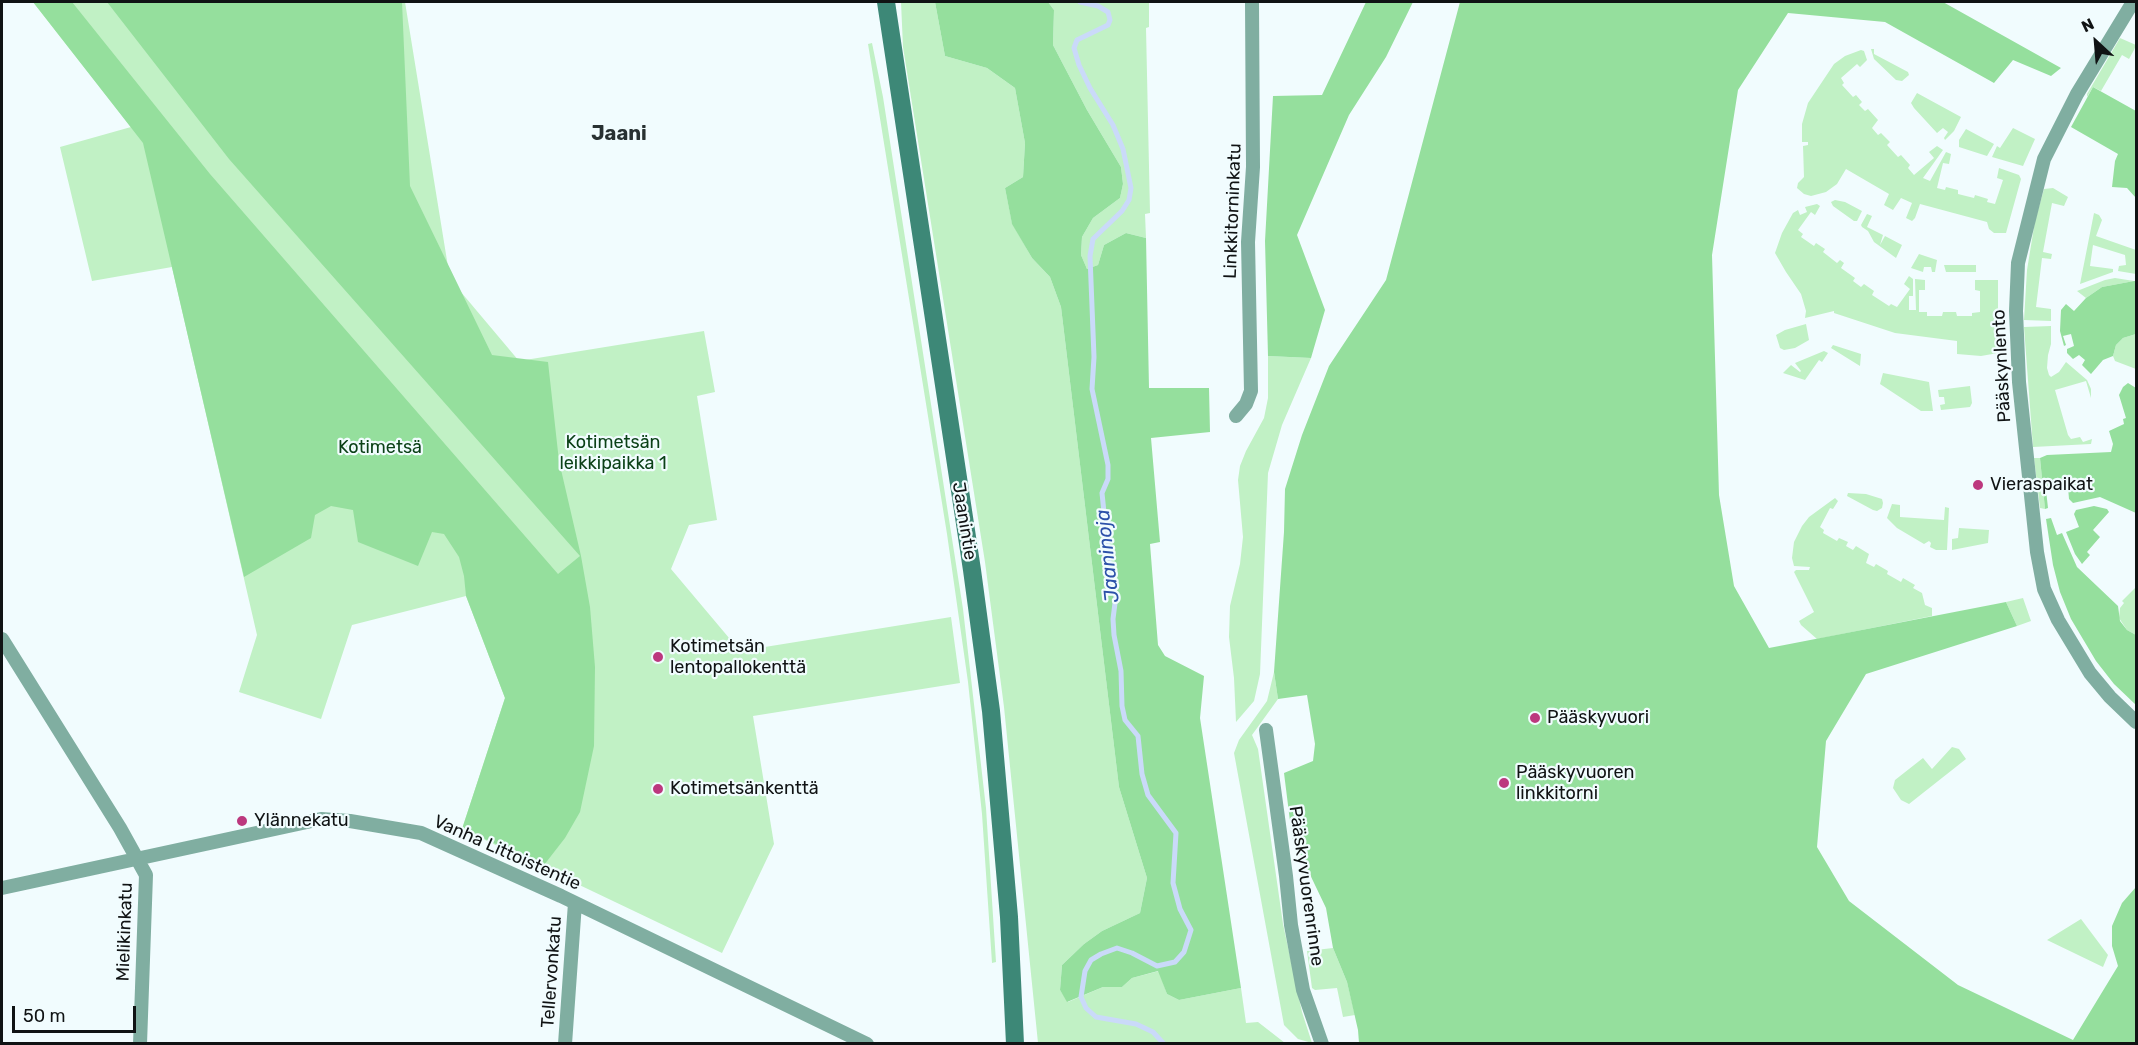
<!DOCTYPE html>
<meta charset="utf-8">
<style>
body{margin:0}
#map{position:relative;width:2138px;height:1045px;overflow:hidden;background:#f1fcfe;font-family:Rubik,sans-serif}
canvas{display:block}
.frame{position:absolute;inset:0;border:3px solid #101314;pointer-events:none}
.north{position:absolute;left:2066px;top:12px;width:60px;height:60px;-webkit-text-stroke:4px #f1fcfe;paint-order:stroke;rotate:334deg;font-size:16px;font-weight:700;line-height:24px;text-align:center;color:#101314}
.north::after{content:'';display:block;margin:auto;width:21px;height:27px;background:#101314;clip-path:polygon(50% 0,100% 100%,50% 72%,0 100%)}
.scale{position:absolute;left:12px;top:1006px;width:124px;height:27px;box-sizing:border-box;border:3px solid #101314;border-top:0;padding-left:8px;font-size:18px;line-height:21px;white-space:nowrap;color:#101314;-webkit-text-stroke:4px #f1fcfe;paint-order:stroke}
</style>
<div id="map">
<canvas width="2138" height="1045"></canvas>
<div class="frame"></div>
<div class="north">N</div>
<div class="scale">50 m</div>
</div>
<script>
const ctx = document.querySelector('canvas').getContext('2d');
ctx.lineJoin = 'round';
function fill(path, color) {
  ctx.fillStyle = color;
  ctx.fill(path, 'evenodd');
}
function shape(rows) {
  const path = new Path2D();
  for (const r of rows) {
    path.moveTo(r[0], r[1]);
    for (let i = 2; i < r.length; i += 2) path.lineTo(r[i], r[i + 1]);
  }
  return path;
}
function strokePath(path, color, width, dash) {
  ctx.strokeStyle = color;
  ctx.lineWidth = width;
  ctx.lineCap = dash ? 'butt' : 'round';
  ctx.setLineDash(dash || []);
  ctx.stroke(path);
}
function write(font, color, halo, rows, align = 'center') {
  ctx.font = font + ' Rubik,sans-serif';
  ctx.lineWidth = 4.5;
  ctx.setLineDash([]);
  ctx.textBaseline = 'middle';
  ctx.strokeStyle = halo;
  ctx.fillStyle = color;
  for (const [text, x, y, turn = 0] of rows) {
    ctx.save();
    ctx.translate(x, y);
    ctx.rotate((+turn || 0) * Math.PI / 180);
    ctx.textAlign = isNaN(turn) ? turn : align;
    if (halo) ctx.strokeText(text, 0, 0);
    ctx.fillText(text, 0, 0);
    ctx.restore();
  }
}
fill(shape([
 [33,2,405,2,450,279,519,361,704,331,715,392,697,396,717,520,689,525,671,569,740,651,951,617,960,683,753,716,774,844,722,953,462,829,505,698,466,596,352,625,321,719,239,692,257,635,172,267,92,281,60,147,131,127],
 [901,2,935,2,945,56,987,68,1015,88,1025,143,1023,177,1005,188,1012,223,1032,258,1050,277,1061,307,1119,787,1147,878,1140,913,1102,931,1084,944,1062,965,1060,990,1068,1002,1103,987,1122,987,1132,978,1159,971,1167,994,1179,1000,1241,988,1246,1023,1258,1022,1285,1043,1038,1043,1004,707,985,562,903,47],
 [1048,2,1149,2,1149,27,1146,28,1150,213,1145,214,1146,238,1126,233,1104,245,1098,265,1087,269,1081,255,1082,237,1093,218,1120,198,1123,184,1121,167,1087,110,1053,45,1054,10],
 [2120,38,2136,45,2134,50,2129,59,2122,55,2101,91,2093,87,2087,97,2087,94],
 [872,43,883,97,963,609,986,808,996,962,992,963,982,814,968,682,947,534,868,44],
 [1871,49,1874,49,1874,54,1908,72,1909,75,1902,81,1896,80,1874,59],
 [1861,50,1864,51,1867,60,1860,67,1857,64,1841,78,1844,83,1842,85,1853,97,1856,95,1862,102,1859,105,1865,111,1868,109,1878,120,1872,128,1878,135,1881,133,1890,142,1887,145,1898,157,1901,155,1910,165,1908,168,1914,175,1934,158,1929,152,1937,146,1943,150,1923,178,1930,181,1946,152,1951,154,1949,164,1943,163,1937,188,1945,190,1946,187,1958,190,1958,194,1974,198,1975,195,1988,199,1987,202,1995,204,2003,180,1997,178,1999,168,2019,175,2021,179,2006,233,1994,233,1989,229,1987,222,1920,204,1915,218,1912,221,1906,218,1912,203,1901,198,1893,210,1884,205,1889,194,1846,169,1837,184,1826,192,1811,196,1804,194,1797,188,1798,183,1804,177,1803,146,1808,145,1808,142,1802,142,1802,124,1808,103,1834,64,1845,56],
 [1917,93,1961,117,1954,131,1945,140,1944,138,1948,132,1943,128,1937,133,1914,108,1911,103],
 [2013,128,2035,139,2023,166,1992,157,1997,146,2000,148],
 [1966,129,1994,144,1987,156,1959,147,1959,140],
 [2053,188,2068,197,2064,206,2052,203,2043,252,2052,254,2051,259,2042,258,2036,307,2051,309,2051,321,2024,320,2027,270,2035,221,2044,189],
 [1835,200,1845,202,1862,211,1857,221,1854,221,1833,206,1831,202],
 [1817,204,1820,206,1815,215,1811,212,1798,230,1803,234,1801,237,1814,246,1816,243,1825,249,1823,252,1837,263,1840,260,1844,263,1841,268,1855,278,1853,281,1861,287,1864,284,1874,291,1872,295,1889,306,1891,304,1897,307,1910,289,1904,284,1909,276,1913,279,1913,296,1909,296,1909,310,1916,310,1915,279,1925,280,1925,290,1919,290,1919,312,1927,312,1927,316,1942,316,1943,312,1956,312,1957,316,1972,316,1972,313,1980,312,1980,291,1975,290,1975,280,1998,280,1998,353,1981,356,1957,354,1957,341,1895,333,1834,313,1834,311,1805,318,1806,311,1801,294,1786,272,1775,253,1782,233,1793,213,1798,210,1800,215,1807,212,1805,207],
 [2094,213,2099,215,2102,220,2096,236,2136,250,2136,274,2118,271,2119,266,2126,265,2125,255,2093,245,2090,266,2113,269,2113,272,2080,284],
 [1867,214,1872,216,1867,227,1883,235,1880,245,1885,236,1902,245,1896,258,1874,242,1868,231,1862,227,1861,225],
 [1919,254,1937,260,1935,272,1932,272,1931,267,1924,267,1923,272,1911,268],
 [1944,265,1976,265,1976,272,1946,272],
 [2115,278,2134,281,2102,287,2086,298,2077,291,2105,280],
 [1806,324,1809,340,1795,348,1784,350,1780,348,1776,335,1785,330],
 [2051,326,2051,344,2048,355,2047,368,2049,375,2051,377,2059,372,2066,362,2087,380,2091,389,2091,398,2086,381,2055,390,2068,435,2071,439,2080,437,2083,442,2092,439,2091,444,2033,447,2024,327],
 [2136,334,2136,369,2115,361,2113,356,2116,345,2123,338],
 [1833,345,1861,354,1860,366,1831,348],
 [1824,351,1828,353,1822,362,1819,360,1805,380,1783,373,1791,365,1800,372,1801,371,1795,363],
 [1268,356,1311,358,1282,425,1268,473,1260,674,1254,701,1236,722,1234,678,1229,637,1230,606,1240,564,1243,537,1238,480,1240,466,1246,451,1264,418,1268,398],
 [1883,373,1929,382,1933,411,1921,411,1880,384],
 [1970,386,1972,403,1970,407,1941,410,1940,405,1945,404,1944,397,1939,397,1938,390],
 [2034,458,2040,458,2045,509,2040,508],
 [1848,493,1866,494,1882,499,1883,503,1882,508,1877,511,1873,510,1847,496],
 [1835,498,1838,501,1833,509,1830,508,1820,527,1824,530,1823,533,1837,541,1839,538,1848,542,1846,546,1853,550,1856,546,1869,554,1866,563,1874,567,1876,564,1888,571,1887,574,1901,582,1903,578,1915,585,1913,588,1922,593,1925,605,1932,608,1932,616,1817,639,1801,625,1799,621,1814,612,1794,572,1796,570,1809,570,1810,567,1794,566,1792,558,1794,542,1802,526,1809,517],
 [1892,504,1900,505,1900,517,1944,520,1945,507,1949,508,1947,550,1936,550,1930,547,1931,543,1929,541,1924,544,1897,528,1887,518],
 [1959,528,1989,530,1988,543,1952,550,1952,539,1958,538],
 [2136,587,2136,635,2127,630,2119,618,2120,608,2124,603,2122,601],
 [2023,598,2031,621,2017,626,2006,602],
 [1274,672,1278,699,1252,735,1258,749,1283,924,1302,1012,1312,1043,1298,1039,1284,1025,1234,753,1239,740,1267,701],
 [1952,747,1959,749,1966,759,1909,804,1901,800,1893,788,1895,780,1923,758,1932,769],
 [2081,919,2108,955,2103,967,2047,940],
 [1333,948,1347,982,1355,1015,1343,1017,1337,988,1315,990,1312,988,1307,951]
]), '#c1f1c5');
fill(shape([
 [33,2,72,2,210,174,558,574,580,556,229,159,107,2,402,2,410,186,492,355,548,362,559,461,581,556,590,607,595,667,594,746,580,812,565,838,544,865,462,829,505,698,466,596,464,576,459,557,444,534,432,532,418,566,358,542,353,510,331,506,315,515,311,538,244,577,143,143],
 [935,2,1048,2,1054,10,1053,45,1087,110,1121,167,1123,184,1120,198,1093,218,1082,237,1081,255,1087,269,1098,265,1104,245,1126,233,1146,238,1149,388,1209,388,1210,432,1151,438,1160,542,1150,544,1158,645,1165,656,1204,676,1200,718,1241,988,1179,1000,1167,994,1158,971,1132,978,1122,987,1103,987,1067,1002,1060,990,1062,965,1084,944,1102,931,1140,913,1147,878,1119,787,1061,307,1050,277,1032,258,1012,224,1005,188,1023,177,1025,143,1015,88,987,68,945,56],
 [1366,2,1413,2,1386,57,1349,115,1297,235,1325,310,1311,358,1268,356,1265,241,1273,96,1322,95],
 [1460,2,1943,2,2061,68,2051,76,2013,60,1994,83,1885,22,1788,13,1738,90,1712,255,1719,495,1734,586,1769,648,2006,602,2017,626,1866,674,1826,741,1817,847,1849,901,1958,985,2073,1040,2118,966,2112,946,2112,926,2122,903,2136,887,2136,1043,1359,1043,1358,1030,1347,982,1333,948,1326,908,1292,837,1284,773,1313,761,1315,744,1307,695,1278,699,1274,672,1284,532,1285,489,1302,435,1329,366,1386,280],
 [2093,87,2136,111,2136,198,2127,188,2112,187,2115,161,2118,154,2071,127],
 [2134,281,2136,281,2136,334,2123,338,2116,345,2113,356,2103,360,2091,374,2082,365,2085,360,2079,355,2073,359,2067,353,2067,349,2074,346,2071,334,2063,336,2066,345,2064,346,2060,331,2061,310,2066,304,2074,311,2086,298,2102,287],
 [2128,383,2136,388,2136,513,2100,497,2073,503,2069,499,2068,487,2046,490,2048,508,2045,509,2040,458,2047,455,2111,452,2113,444,2109,431,2124,424,2123,419,2126,418,2119,395,2123,387],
 [2094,506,2107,509,2109,512,2093,530,2100,537,2087,552,2090,555,2082,564,2075,554,2066,532,2079,527,2074,514,2076,510],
 [2051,518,2057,535,2062,533,2077,567,2118,606,2120,621,2127,630,2136,635,2136,705,2114,684,2096,661,2071,619,2060,592,2053,565,2046,519]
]), '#95df9d');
strokePath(shape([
 [1080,2,1098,6,1108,12,1110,20,1108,25,1077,40,1074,48,1079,65,1090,88,1113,125,1123,149,1131,188,1129,200,1122,211,1093,239,1090,256,1094,357,1092,389,1108,465,1108,479,1102,493,1111,580,1116,595,1113,619,1114,635,1121,671,1122,706,1125,720,1138,736,1142,774,1148,795,1176,833,1173,883,1180,909,1191,930,1184,952,1175,962,1157,966,1132,953,1117,948,1101,954,1091,960,1085,971,1081,997,1086,1008,1096,1017,1136,1024,1153,1032,1164,1044]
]), '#cadaf9', 5);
strokePath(shape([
 [2133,2,2077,94,2044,159,2018,263,2016,311,2019,382,2037,552,2044,589,2058,620,2090,673,2110,697,2136,722],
 [1236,416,1246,404,1251,391,1248,242,1253,167,1252,2],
 [2,639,120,828,146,875,140,1044],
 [1266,730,1286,876,1291,925,1303,990,1322,1044],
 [2,888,321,819,350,821,421,833,561,896,867,1044],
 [565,1044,575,903]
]), '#80aea1', 14);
strokePath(shape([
 [886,2,972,570,991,711,1009,917,1015,1044]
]), '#3d8877', 18);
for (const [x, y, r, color] of [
 [1978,485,6,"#bc387e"],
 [658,657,6,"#bc387e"],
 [1535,718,6,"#bc387e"],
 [1504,783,6,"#bc387e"],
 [658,789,6,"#bc387e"],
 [242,821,6,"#bc387e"]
]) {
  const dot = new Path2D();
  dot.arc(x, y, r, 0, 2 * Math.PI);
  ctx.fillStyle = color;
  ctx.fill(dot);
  strokePath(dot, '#f1fcfe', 2);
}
write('18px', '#101314', '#f1fcfe', [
 ["Linkkitorninkatu",1233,211,-88],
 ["Pääskynlento",2002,366,-93],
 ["Jaanintie",964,521,81],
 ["Vanha Littoistentie",507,853,24],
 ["Pääskyvuorenrinne",1306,886,82],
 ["Mielikinkatu",125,932,-88],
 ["Tellervonkatu",552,972,-86]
]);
write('18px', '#0b4117', '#f1fcfe', [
 ["Kotimetsän",613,443],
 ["leikkipaikka 1",613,464],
 ["Kotimetsä",380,448]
]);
write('18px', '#101314', '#f1fcfe', [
 ["Vieraspaikat",1990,485],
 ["Kotimetsän",670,647],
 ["lentopallokenttä",670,668],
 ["Pääskyvuori",1547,718],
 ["Pääskyvuoren",1516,773],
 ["linkkitorni",1516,794],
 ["Kotimetsänkenttä",670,789],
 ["Ylännekatu",254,821]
], 'left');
write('bold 20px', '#283132', '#f1fcfe', [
 ["Jaani",619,134]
]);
write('italic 20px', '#2c51a9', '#f1fcfe', [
 ["Jaaninoja",1108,556,-96]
]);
</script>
